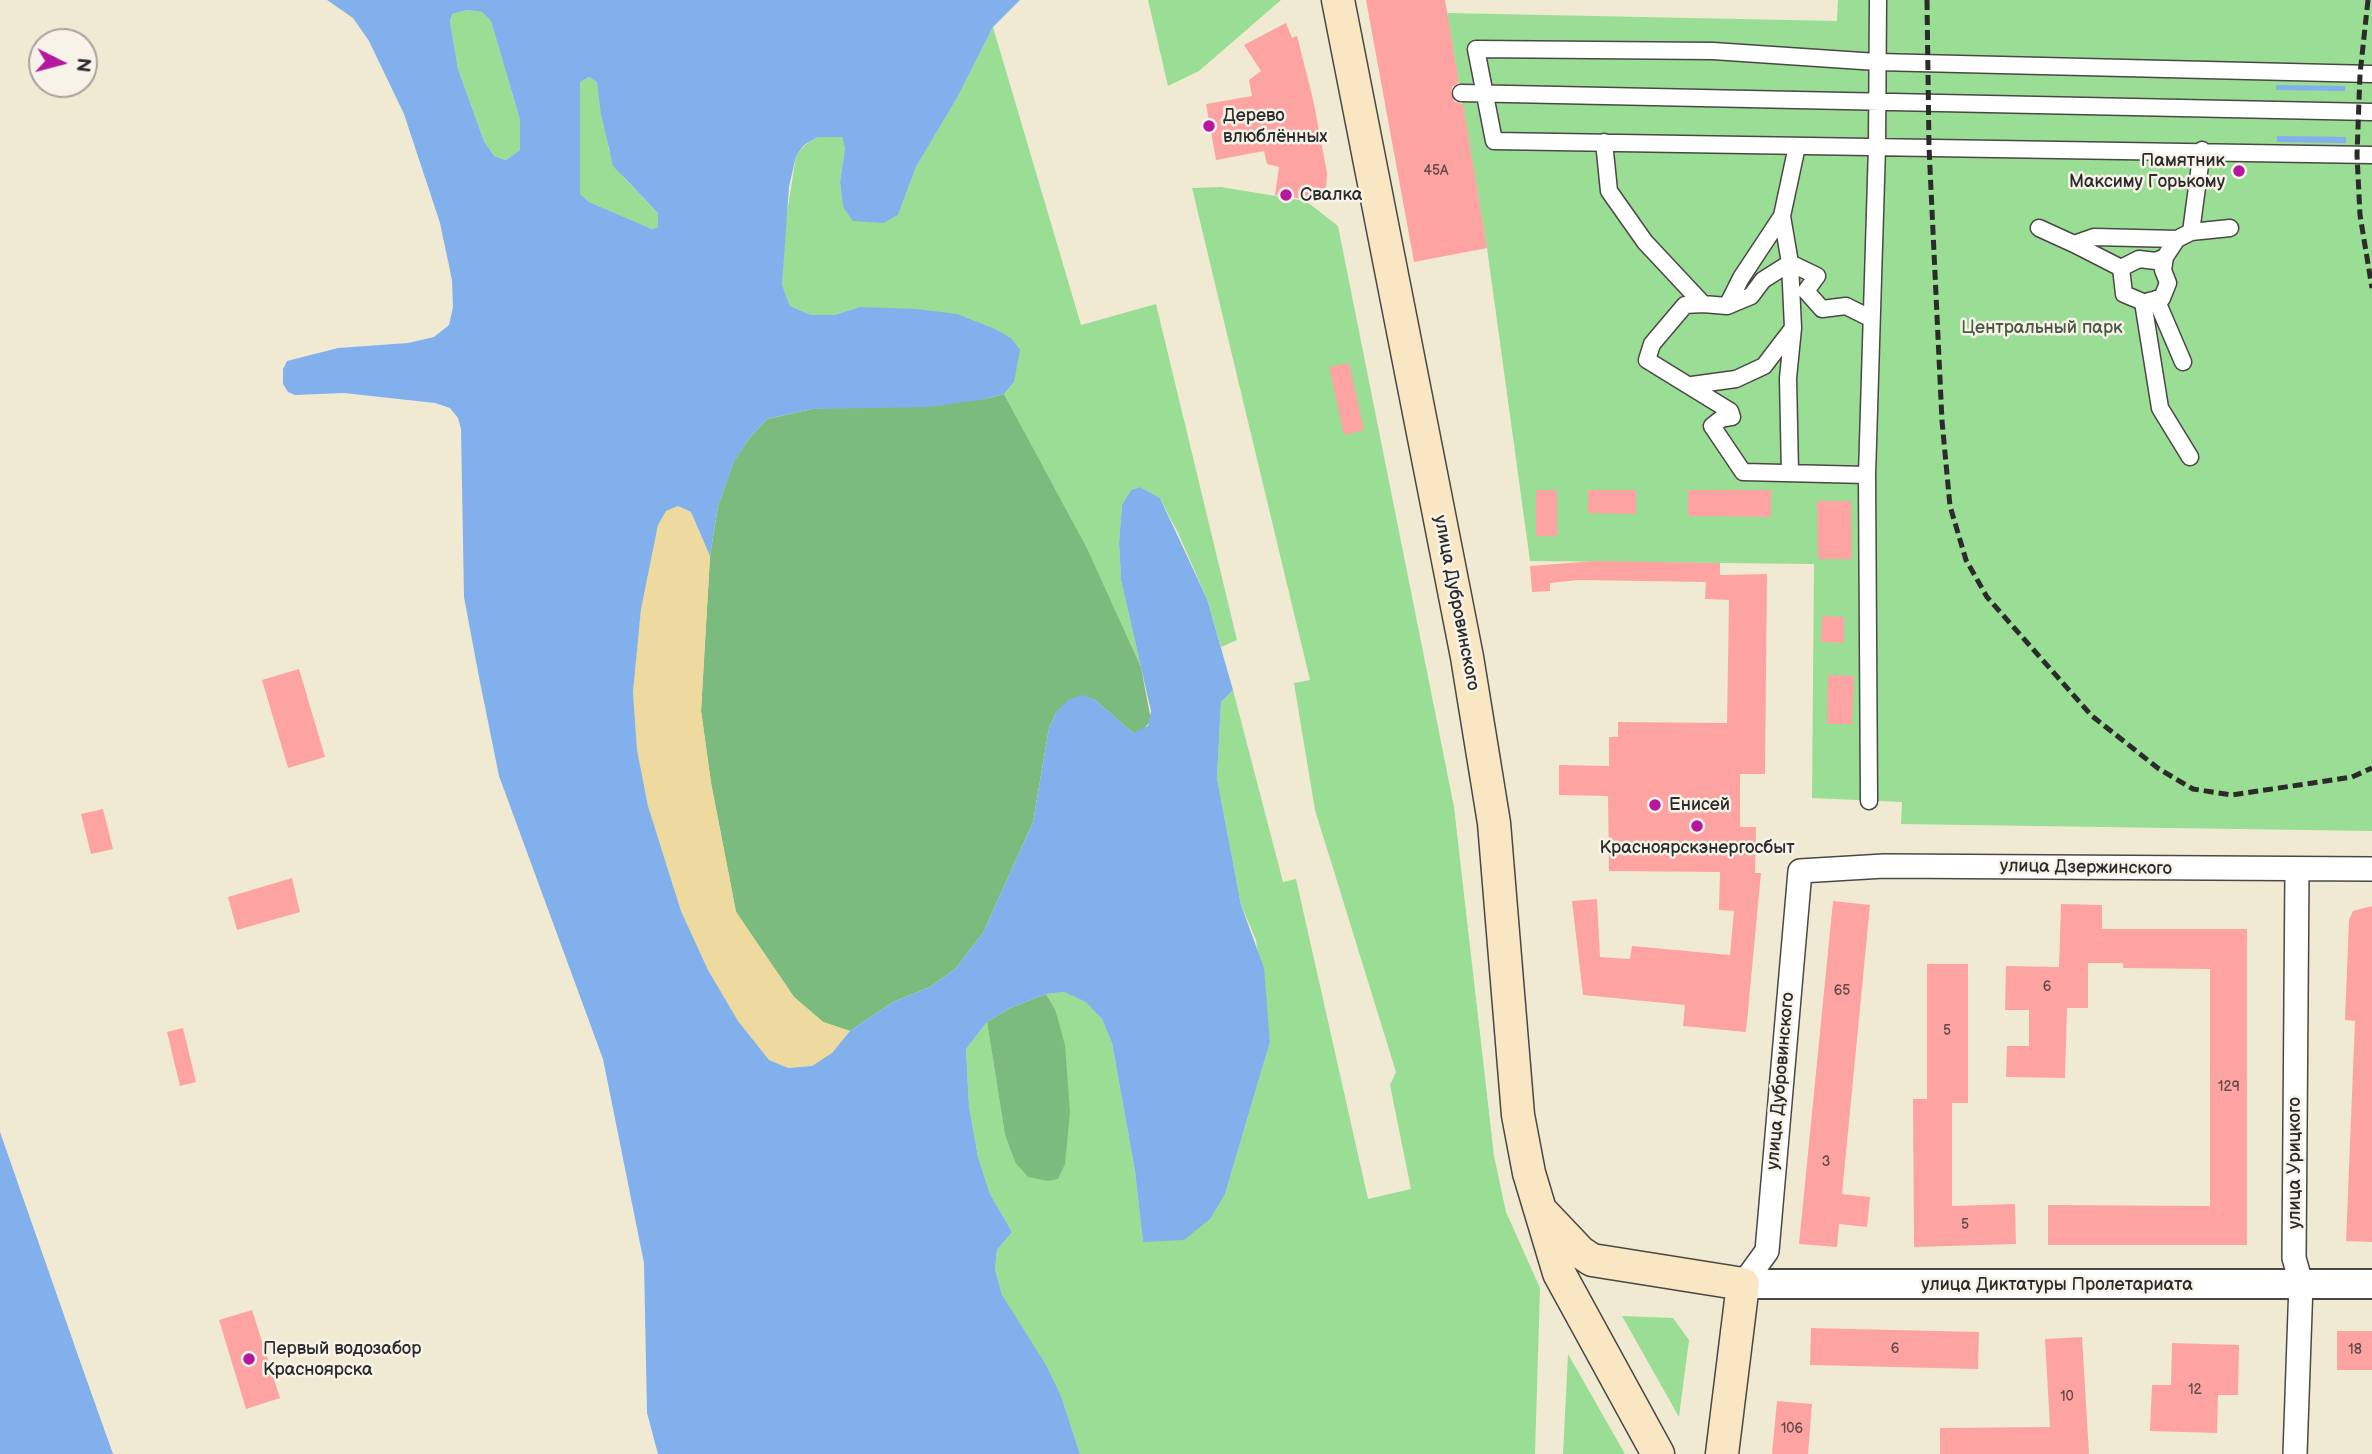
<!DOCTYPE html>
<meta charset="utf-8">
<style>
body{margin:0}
#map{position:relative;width:2372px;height:1454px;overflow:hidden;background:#f1ead3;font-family:"Balsamiq Sans",sans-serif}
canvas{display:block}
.north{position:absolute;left:28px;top:28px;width:70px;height:70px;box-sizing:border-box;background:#f7f3e8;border:2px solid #a5a39c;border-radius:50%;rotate:96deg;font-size:19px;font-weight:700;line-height:28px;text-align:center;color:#2b2b2b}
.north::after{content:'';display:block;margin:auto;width:24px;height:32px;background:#b5179e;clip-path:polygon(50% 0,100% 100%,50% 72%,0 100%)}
</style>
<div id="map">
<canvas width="2372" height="1454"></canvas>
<div class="north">N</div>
</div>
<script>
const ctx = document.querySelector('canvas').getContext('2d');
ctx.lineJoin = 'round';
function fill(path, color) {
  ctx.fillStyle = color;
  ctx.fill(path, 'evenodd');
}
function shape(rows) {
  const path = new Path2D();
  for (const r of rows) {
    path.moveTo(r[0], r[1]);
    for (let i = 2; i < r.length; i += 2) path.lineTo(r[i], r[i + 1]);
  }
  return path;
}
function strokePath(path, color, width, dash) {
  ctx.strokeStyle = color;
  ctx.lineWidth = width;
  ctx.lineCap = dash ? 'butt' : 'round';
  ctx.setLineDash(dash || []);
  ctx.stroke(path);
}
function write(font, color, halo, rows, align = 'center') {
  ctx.font = font + ' "Balsamiq Sans",sans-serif';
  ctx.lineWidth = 5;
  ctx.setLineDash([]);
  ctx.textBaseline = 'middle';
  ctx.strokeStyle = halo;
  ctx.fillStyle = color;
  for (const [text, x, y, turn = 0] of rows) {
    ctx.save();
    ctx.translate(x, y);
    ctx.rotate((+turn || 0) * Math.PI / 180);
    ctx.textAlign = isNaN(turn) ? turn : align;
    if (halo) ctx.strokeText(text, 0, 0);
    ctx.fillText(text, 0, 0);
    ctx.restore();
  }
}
fill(shape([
 [1148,0,1281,0,1199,71,1168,86],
 [1838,0,2372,0,2372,831,1901,824,1902,802,1812,798,1814,564,1530,561,1487,248,1447,13,1837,21],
 [468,10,482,12,491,21,520,120,520,150,506,160,494,156,484,141,458,69,450,23,452,14],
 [993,27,1081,325,1156,304,1237,640,1221,647,1207,599,1179,535,1160,498,1140,487,1131,490,1122,505,1119,544,1121,580,1141,667,1087,548,1004,394,1014,382,957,314,860,307,834,315,811,315,790,306,782,286,785,226,796,156,805,145,818,137,842,137,845,148,840,182,843,207,884,223,898,215,916,167,957,98],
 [589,77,597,82,609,151,623,177,658,213,658,227,652,229,589,202,580,194,580,82],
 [1221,187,1306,201,1338,226,1454,807,1494,1156,1506,1212,1540,1288,1535,1454,1080,1454,1061,1396,1002,1295,995,1269,997,1250,1012,1232,990,1194,978,1157,969,1106,966,1049,987,1022,1005,1135,1015,1162,1055,1009,1046,994,1064,992,1087,1002,1102,1019,1112,1043,1135,1171,1143,1242,1225,1194,1270,1042,1256,940,1241,905,1217,778,1221,702,1233,690,1283,882,1296,879,1368,1199,1411,1189,1390,1085,1396,1072,1315,810,1294,683,1310,680,1192,188],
 [1622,1316,1673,1318,1689,1340,1679,1417],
 [1568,1354,1625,1454,1563,1454]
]), '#9add94');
fill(shape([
 [1004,394,1087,548,1141,667,1151,720,1142,732,1133,733,1094,699,1057,711,1049,728,1033,822,983,933,955,969,930,987,893,1002,850,1031,823,1022,794,997,736,912,711,783,701,711,710,556,718,506,734,461,748,440,767,419,812,409,985,399],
 [1046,994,1055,1009,1065,1045,1070,1112,1065,1164,1058,1179,1048,1181,1028,1177,1015,1162,1005,1135,987,1022,1010,1008]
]), '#7bbc7e');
fill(shape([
 [678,506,691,512,710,556,701,711,711,783,736,912,794,997,823,1022,850,1031,832,1053,812,1066,788,1068,769,1060,738,1022,708,970,681,911,648,806,637,750,633,692,637,649,641,609,658,525,666,511]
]), '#eeda9e');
fill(shape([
 [327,0,1020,0,993,27,957,98,916,167,898,215,884,223,853,221,843,207,840,182,845,148,842,137,818,137,804,145,796,156,789,187,782,285,790,306,811,315,834,315,860,307,916,309,957,314,995,329,1011,338,1020,350,1014,382,1004,394,985,399,930,407,812,409,767,419,748,440,734,462,718,506,710,556,691,512,678,506,666,511,658,525,641,609,633,692,637,750,648,806,681,911,708,970,738,1021,769,1060,788,1068,812,1066,832,1053,850,1031,893,1002,930,987,955,969,983,933,1033,822,1049,728,1057,711,1068,700,1082,695,1094,699,1133,733,1148,726,1151,711,1121,580,1119,543,1122,505,1131,490,1140,487,1160,498,1207,599,1233,690,1221,702,1217,778,1241,905,1264,968,1270,1042,1225,1194,1210,1219,1184,1240,1143,1242,1135,1171,1112,1043,1102,1019,1086,1002,1064,992,1046,994,1010,1008,987,1022,966,1049,969,1106,978,1157,990,1194,1012,1232,997,1250,995,1269,1002,1295,1046,1365,1061,1396,1080,1454,658,1454,647,1413,644,1263,603,1059,499,776,479,677,464,597,461,429,458,418,450,408,435,403,344,393,295,395,288,392,283,384,283,369,287,361,338,348,408,343,434,337,449,325,453,307,452,280,440,223,404,114,369,41,353,18],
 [468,10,482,12,491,21,520,120,520,150,506,160,494,156,484,141,458,69,450,22,452,14],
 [589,77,597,82,601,114,613,166,658,213,658,227,652,229,589,202,580,194,580,82],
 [2276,85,2345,86,2345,91,2276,90],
 [2277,136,2346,137,2346,143,2277,142],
 [0,1132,81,1364,113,1454,0,1454]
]), '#81b0ec');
fill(shape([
 [1366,0,1445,0,1459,83,1452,87,1451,93,1455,102,1463,104,1487,248,1414,262],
 [1286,23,1292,38,1297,36,1313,99,1327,173,1326,188,1320,189,1320,201,1275,195,1279,167,1267,164,1264,151,1216,160,1206,104,1252,96,1249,80,1261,71,1244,45],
 [1349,363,1364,430,1344,435,1329,367],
 [1536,490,1557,490,1557,536,1536,536],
 [1588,490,1636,490,1636,514,1588,513],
 [1688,490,1771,490,1771,517,1688,516],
 [1817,501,1851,501,1852,559,1818,559],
 [1595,561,1720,563,1720,575,1767,574,1765,774,1740,774,1740,827,1756,827,1755,873,1761,873,1746,1032,1683,1026,1685,1005,1583,995,1572,901,1597,899,1600,957,1630,959,1632,946,1730,955,1734,911,1719,910,1720,872,1609,871,1608,796,1559,795,1559,765,1609,766,1609,737,1618,737,1618,722,1727,723,1729,600,1705,599,1706,582,1579,580,1550,583,1550,591,1532,592,1530,566],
 [1822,616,1844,617,1844,643,1821,642],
 [299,669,325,757,288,768,262,680],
 [1828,675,1854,676,1852,724,1827,724],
 [103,809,113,849,91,854,81,814],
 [292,878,300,912,237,930,228,897],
 [1833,901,1870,905,1842,1194,1870,1197,1867,1227,1839,1224,1837,1247,1799,1244],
 [2061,904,2102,905,2102,929,2247,929,2247,1245,2048,1245,2048,1205,2210,1206,2210,969,2123,968,2123,963,2088,963,2088,1008,2067,1008,2065,1078,2006,1077,2007,1046,2029,1046,2029,1010,2005,1010,2006,966,2059,967],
 [2372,906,2372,1242,2346,1241,2355,1021,2345,1020,2349,920,2353,911],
 [1927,964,1968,964,1968,1103,1952,1103,1952,1206,2015,1204,2016,1244,1914,1247,1913,1099,1927,1099],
 [183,1028,196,1082,180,1086,167,1032],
 [252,1310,280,1398,246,1409,219,1320],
 [1811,1328,1979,1332,1978,1369,1810,1365],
 [2337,1331,2372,1331,2372,1370,2337,1370],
 [2082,1337,2089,1454,1940,1454,1940,1428,2050,1427,2045,1339],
 [2172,1343,2239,1345,2238,1395,2218,1395,2217,1433,2150,1431,2152,1385,2171,1385],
 [1777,1401,1812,1404,1808,1454,1772,1454]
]), '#fda4a3');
const pedestrian = shape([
 [2372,74,1877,62,1713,51,1476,49,1494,141,2372,155],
 [1461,93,2372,112],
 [1604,142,1609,191,1645,242,1703,304,1727,306,1751,296,1763,280,1790,263,1817,276,1806,291,1822,309,1846,306,1870,318],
 [1782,216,1790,263,1793,328,1788,378,1790,473],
 [2039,228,2074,244,2094,237,2177,239,2191,232,2230,228],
 [2191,232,2202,150],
 [2177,239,2165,257,2156,261,2139,259,2121,268,2124,294,2143,302,2160,408,2190,457],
 [2074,244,2121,268],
 [2156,299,2183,362],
 [2149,301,2162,298,2168,283,2163,270,2165,257],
 [1703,304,1685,305,1652,344,1647,360,1730,411,1732,417,1721,419,1712,426,1743,472,1867,475],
 [1727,306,1741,278,1782,216,1797,146],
 [1692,385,1736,379,1764,366,1793,328],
 [1869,801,1867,475,1877,147,1878,0]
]);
const minor = shape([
 [1743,1284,1767,1251,1800,871,1884,866,2372,869],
 [2295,1454,2301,1283,2294,1258,2297,870]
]);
const tertiary = shape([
 [1743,1284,2372,1284]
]);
const secondary = shape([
 [1338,0,1467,657,1494,823,1518,1115,1529,1173,1559,1273,1658,1454],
 [1544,1214,1580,1252,1592,1260,1743,1284,1722,1454]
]);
strokePath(pedestrian, '#494844', 19);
strokePath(minor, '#494844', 26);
strokePath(tertiary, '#494844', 32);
strokePath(secondary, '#494844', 35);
strokePath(pedestrian, '#fff', 16);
strokePath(minor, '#fff', 23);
strokePath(tertiary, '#fff', 28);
strokePath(secondary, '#f9e7c3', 32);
strokePath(shape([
 [1927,0,1929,147,1942,421,1950,506,1966,560,1987,597,2092,716,2159,769,2193,789,2232,795,2352,777,2372,768],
 [2368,0,2360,74,2357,155,2360,215,2372,288]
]), '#2b2b2b', 5, [10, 5]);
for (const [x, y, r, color] of [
 [1209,126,7,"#b5179e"],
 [2239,171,7,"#b5179e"],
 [1286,195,7,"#b5179e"],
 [1655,805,7,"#b5179e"],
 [1697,826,7,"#b5179e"],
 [249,1359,7,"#b5179e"]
]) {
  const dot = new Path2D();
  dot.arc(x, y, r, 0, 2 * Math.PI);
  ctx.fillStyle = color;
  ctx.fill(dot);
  strokePath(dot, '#f7f3e8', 2.5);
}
write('14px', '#604949', null, [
 ["45А",1436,171],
 ["6",2047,987],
 ["65",1842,991],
 ["5",1947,1031],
 ["129",2229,1087],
 ["3",1826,1162],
 ["5",1965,1225],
 ["6",1895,1349],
 ["18",2355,1350],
 ["12",2195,1390],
 ["10",2067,1397],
 ["106",1792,1429]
]);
write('18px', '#2b2b2b', '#f7f3e8', [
 ["Дерево",1223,116],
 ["влюблённых",1223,137],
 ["Памятник",2225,161,"right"],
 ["Максиму Горькому",2225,182,"right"],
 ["Свалка",1300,195],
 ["Енисей",1669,805],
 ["Красноярскэнергосбыт",1697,848,"center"],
 ["Первый водозабор",263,1349],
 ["Красноярска",263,1370]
], 'left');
write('18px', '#475845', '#f7f3e8', [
 ["Центральный парк",2042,328]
]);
write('18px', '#2b2b2b', '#f7f3e8', [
 ["улица Дубровинского",1456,603,79],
 ["улица Дзержинского",2086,868,1],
 ["улица Дубровинского",1781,1081,-85],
 ["улица Урицкого",2295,1163,-90],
 ["улица Диктатуры Пролетариата",2057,1285]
]);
</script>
